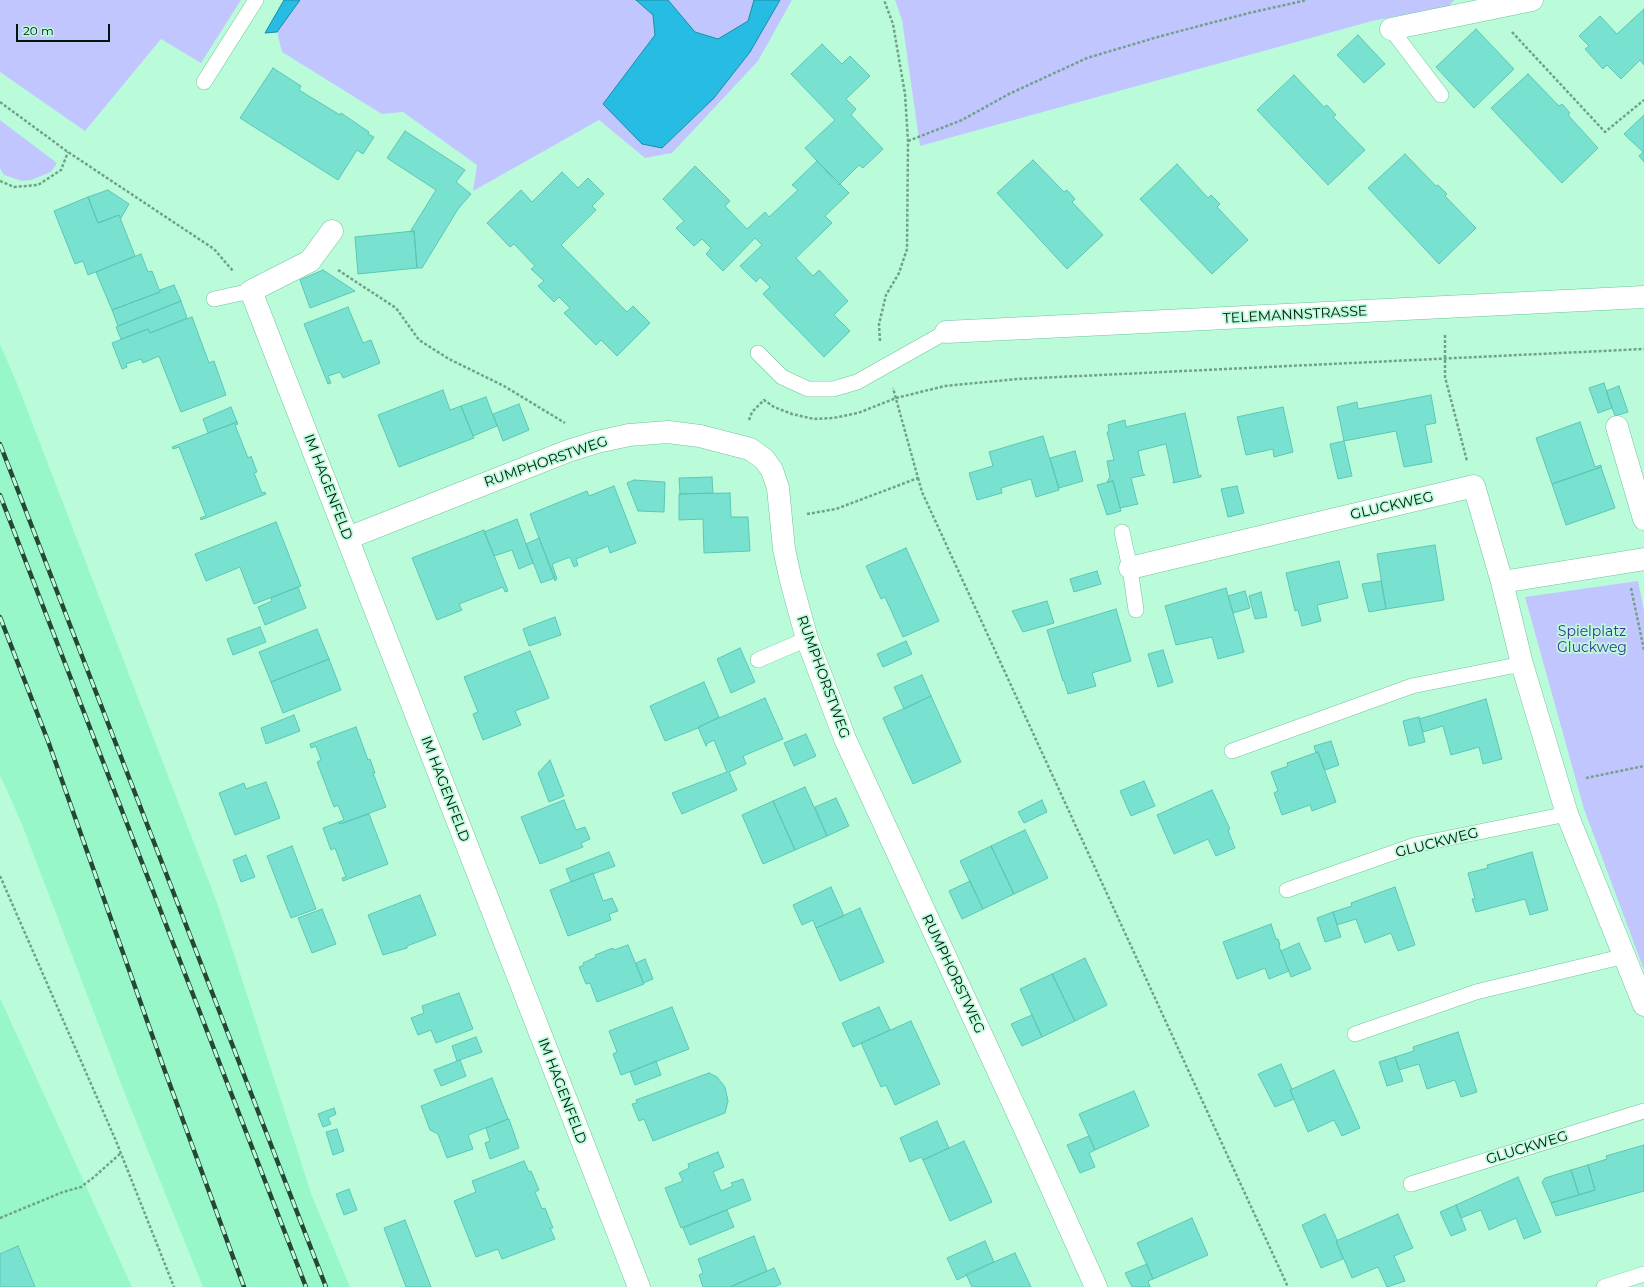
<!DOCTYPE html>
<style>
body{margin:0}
#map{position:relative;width:1644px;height:1287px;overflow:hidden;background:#bafcda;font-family:Montserrat,sans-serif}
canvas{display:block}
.scale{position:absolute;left:16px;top:24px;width:94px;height:18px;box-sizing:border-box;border:2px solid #00180c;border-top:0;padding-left:5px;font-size:12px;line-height:14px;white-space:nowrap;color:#00180c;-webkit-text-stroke:3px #bafcda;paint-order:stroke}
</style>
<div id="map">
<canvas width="1644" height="1287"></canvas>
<div class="scale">20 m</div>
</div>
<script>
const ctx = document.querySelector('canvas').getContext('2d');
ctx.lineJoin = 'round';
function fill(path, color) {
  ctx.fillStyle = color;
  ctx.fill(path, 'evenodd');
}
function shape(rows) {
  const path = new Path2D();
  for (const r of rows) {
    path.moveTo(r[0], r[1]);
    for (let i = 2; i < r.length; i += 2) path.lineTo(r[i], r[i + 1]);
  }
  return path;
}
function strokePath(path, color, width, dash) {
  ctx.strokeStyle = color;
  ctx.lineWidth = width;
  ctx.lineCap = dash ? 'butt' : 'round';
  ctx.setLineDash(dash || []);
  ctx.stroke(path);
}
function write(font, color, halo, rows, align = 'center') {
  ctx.font = font + ' Montserrat,sans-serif';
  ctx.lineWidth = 3.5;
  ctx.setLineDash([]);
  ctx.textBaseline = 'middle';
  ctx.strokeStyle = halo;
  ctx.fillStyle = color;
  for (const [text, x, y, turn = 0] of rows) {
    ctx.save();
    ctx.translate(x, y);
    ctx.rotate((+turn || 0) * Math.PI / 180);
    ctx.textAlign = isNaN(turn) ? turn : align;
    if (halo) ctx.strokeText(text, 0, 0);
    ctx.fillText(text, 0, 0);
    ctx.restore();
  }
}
fill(shape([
 [0,344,18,386,219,908,312,1196,350,1287,203,1287,127,1099,21,822,0,775],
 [0,998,132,1287,0,1287]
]), '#98f7c8');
fill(shape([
 [0,0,241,0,201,63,161,39,85,131,0,72],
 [300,0,636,0,653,15,655,35,603,104,662,148,714,98,750,52,780,0,792,0,758,61,672,153,645,158,599,120,473,191,477,165,403,112,382,114,282,52,277,32],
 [668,0,754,0,748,21,718,39,695,32],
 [895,0,1454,0,1449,6,1372,21,920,146,902,20],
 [0,120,57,163,51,172,31,180,22,181,4,175,0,168],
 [1638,581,1644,611,1644,970,1584,809,1525,597]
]), '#c2c6ff');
const water = shape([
 [284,0,300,0,277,32,265,33,284,0],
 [636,0,668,0,695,32,718,39,748,21,754,0,780,0,750,52,714,98,662,148,642,144,603,104,655,35,653,15,636,0]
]);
fill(water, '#27bce4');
strokePath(water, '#1b8ba3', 1);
const building = shape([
 [1644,9,1644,65,1640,60,1621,79,1607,65,1603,69,1585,49,1589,46,1579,36,1600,16,1617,34,1644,9],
 [1476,29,1514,69,1474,108,1436,67,1476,29],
 [1358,35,1385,64,1364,83,1337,55,1358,35],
 [822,44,842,64,850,56,870,76,846,99,856,109,851,115,883,149,863,168,859,165,839,185,805,148,835,120,791,74,822,44],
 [273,68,301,86,299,90,340,115,341,113,369,132,368,134,374,137,363,154,357,150,338,180,240,118,273,68],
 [1528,74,1559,106,1562,104,1570,113,1568,115,1598,148,1562,183,1491,108,1528,74],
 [1294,75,1324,107,1327,105,1336,115,1333,117,1365,150,1328,185,1257,110,1294,75],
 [1644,115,1644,162,1639,156,1643,152,1624,134,1644,115],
 [405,131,465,170,456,182,471,194,458,209,422,268,417,268,414,231,410,232,436,190,387,158,405,131],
 [1405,154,1436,186,1438,185,1447,194,1445,196,1476,228,1439,264,1368,188,1405,154],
 [1033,160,1064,192,1067,190,1075,199,1072,202,1103,235,1067,269,997,193,1033,160],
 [817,161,849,193,825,216,832,223,796,258,813,276,819,270,848,301,834,315,850,331,824,357,763,294,770,287,760,277,756,282,740,266,762,245,755,238,723,271,706,254,711,248,702,239,694,246,676,228,684,221,663,199,695,166,730,201,725,206,747,229,765,212,769,217,798,190,792,185,817,161],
 [1177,164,1208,198,1211,195,1220,204,1217,207,1248,240,1212,274,1140,199,1177,164],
 [562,172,578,188,588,178,604,194,592,206,596,210,561,245,627,312,633,306,650,323,617,356,601,340,596,345,564,313,570,308,559,297,554,302,538,286,544,281,531,269,535,266,514,244,510,247,487,223,521,190,532,202,562,172],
 [108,190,129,204,121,218,119,215,98,223,88,197,108,190],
 [88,197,98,223,119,215,135,256,88,275,83,261,75,264,54,211,88,197],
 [414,231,417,268,358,274,355,237,414,231],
 [141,254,148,272,152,271,160,292,112,310,96,272,141,254],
 [323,270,355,291,310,308,300,280,323,270],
 [174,285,181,301,118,326,112,310,160,292,160,290,174,285],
 [181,301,187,318,150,333,148,329,121,339,116,327,118,326,181,301],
 [348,307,363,343,371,340,380,363,343,378,340,372,328,376,331,383,328,384,304,324,348,307],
 [192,317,209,363,214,361,226,395,181,412,159,356,143,363,141,359,126,364,127,367,122,369,112,343,148,329,150,333,192,317],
 [1604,383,1612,408,1598,413,1589,388,1604,383],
 [1619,386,1628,412,1615,416,1606,391,1619,386],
 [443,390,450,410,461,406,474,438,399,467,378,415,443,390],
 [1431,395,1436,423,1425,425,1432,462,1404,467,1396,431,1344,441,1337,407,1357,402,1358,409,1431,395],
 [486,397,497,426,473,436,461,406,486,397],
 [519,404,529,430,503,441,493,414,519,404],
 [231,407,237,422,208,433,203,419,231,407],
 [1283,407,1293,452,1274,457,1273,449,1246,455,1237,417,1283,407],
 [1185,413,1199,476,1201,475,1201,477,1173,483,1173,482,1174,482,1166,444,1138,451,1143,474,1145,475,1131,478,1137,502,1138,504,1120,508,1113,481,1107,482,1110,477,1107,461,1114,460,1107,432,1109,432,1108,425,1125,420,1126,427,1185,413],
 [237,422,238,424,235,425,248,458,251,456,257,472,254,473,262,493,265,492,266,494,201,520,200,518,206,516,179,447,173,449,172,447,237,422],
 [1580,422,1595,467,1601,465,1601,467,1552,484,1536,438,1580,422],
 [1043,436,1059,490,1036,497,1031,479,1001,488,1002,493,977,500,969,473,993,466,989,452,1043,436],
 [1344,441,1352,476,1338,479,1330,444,1344,441],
 [1075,451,1083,481,1059,488,1050,458,1075,451],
 [1601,467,1615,508,1566,525,1552,484,1601,467],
 [712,477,713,493,680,494,679,478,712,477],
 [634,480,665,482,664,512,638,511,627,483,634,480],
 [1113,481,1121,511,1107,515,1097,485,1113,481],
 [614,486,636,543,610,553,608,546,576,559,578,565,574,567,570,557,552,564,557,579,555,581,530,514,587,491,589,496,614,486],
 [1237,486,1244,513,1228,517,1221,489,1237,486],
 [730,493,731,517,748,517,750,551,704,553,703,519,679,520,679,494,730,493],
 [517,519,533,563,519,569,512,550,494,556,484,532,517,519],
 [276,522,301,586,254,604,240,567,206,581,195,554,276,522],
 [484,530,508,591,505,592,503,587,459,604,462,610,437,620,412,558,484,530],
 [539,538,555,578,541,583,526,544,539,538],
 [1435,545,1444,600,1386,609,1377,554,1435,545],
 [906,548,939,621,903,637,885,597,881,599,866,566,906,548],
 [1339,561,1348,598,1317,605,1321,621,1302,626,1298,610,1295,611,1286,573,1339,561],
 [1097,571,1101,584,1074,592,1070,579,1097,571],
 [1381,581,1386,609,1369,612,1362,584,1381,581],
 [298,587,306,608,265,625,258,607,272,601,271,598,298,587],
 [1226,588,1244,652,1218,659,1212,637,1176,645,1165,606,1226,588],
 [1245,591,1250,608,1233,613,1228,596,1245,591],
 [1261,592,1267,617,1255,619,1249,596,1261,592],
 [1047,601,1054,623,1023,632,1012,611,1047,601],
 [1116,609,1131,661,1092,673,1096,686,1068,694,1064,681,1063,681,1047,630,1116,609],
 [555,617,561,635,529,646,523,629,555,617],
 [260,627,266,642,233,655,227,639,260,627],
 [317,629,329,659,271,682,259,652,317,629],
 [906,641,912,654,883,667,877,654,906,641],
 [740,648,755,682,731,693,717,659,740,648],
 [1163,650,1173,682,1158,687,1148,654,1163,650],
 [530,651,549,698,515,711,521,725,483,740,473,714,478,712,464,677,530,651],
 [329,659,341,690,283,713,271,682,329,659],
 [922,675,931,696,904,709,894,687,922,675],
 [704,682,719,717,698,728,665,741,650,706,704,682],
 [931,696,961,762,913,784,883,718,931,696],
 [765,698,783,739,743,756,746,764,729,772,737,790,682,814,672,793,727,772,714,740,706,744,707,746,706,746,698,727,765,698],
 [1486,699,1502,759,1483,764,1479,747,1451,755,1443,726,1423,732,1419,719,1486,699],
 [294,715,300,731,266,744,261,728,294,715],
 [1419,717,1425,742,1409,746,1403,721,1419,717],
 [356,727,368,760,370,759,375,773,373,773,386,807,340,824,339,822,344,820,338,805,334,807,317,762,321,760,316,746,311,748,310,744,356,727],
 [806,734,816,756,794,766,784,743,806,734],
 [1331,741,1339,765,1325,770,1318,752,1316,753,1314,746,1331,741],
 [1318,752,1336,802,1312,811,1310,805,1282,815,1274,793,1278,791,1271,772,1288,766,1287,763,1318,752],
 [550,760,564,796,549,802,538,773,550,760],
 [1144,781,1155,806,1131,816,1120,791,1144,781],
 [266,782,280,818,235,835,219,793,244,783,246,789,266,782],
 [805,787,827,836,795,850,773,801,805,787],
 [1212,790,1230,829,1228,830,1235,848,1216,856,1208,839,1174,854,1157,815,1212,790],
 [836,798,849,826,827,836,815,807,836,798],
 [564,800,576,830,585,827,590,839,581,843,583,847,540,864,521,817,564,800],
 [1042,800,1047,812,1024,823,1018,812,1042,800],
 [773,801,795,850,763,864,742,815,773,801],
 [369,814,388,864,343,881,342,878,346,877,335,848,331,850,323,828,339,822,340,824,369,814],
 [1025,830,1048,878,1014,894,991,846,1025,830],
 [292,846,316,909,291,918,267,856,292,846],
 [991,846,1014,894,983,909,960,861,991,846],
 [609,852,615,866,571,882,566,869,609,852],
 [1532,852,1548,910,1530,915,1525,899,1476,912,1472,899,1475,899,1468,873,1488,868,1487,865,1532,852],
 [246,855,255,877,241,882,233,860,246,855],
 [593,873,603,901,612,898,618,911,609,914,611,920,568,936,550,890,593,873],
 [970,881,983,909,962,919,949,891,970,881],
 [831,887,844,916,816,928,813,920,802,925,793,905,831,887],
 [1395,887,1415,945,1398,951,1391,933,1365,943,1356,919,1337,925,1333,912,1352,906,1351,903,1395,887],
 [420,895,436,935,407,946,407,948,383,955,368,915,420,895],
 [860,908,884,962,840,981,816,928,860,908],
 [322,909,336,944,312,953,298,918,322,909],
 [1333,912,1341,937,1325,942,1317,918,1333,912],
 [1271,924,1276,939,1278,939,1280,945,1279,946,1289,971,1269,979,1265,968,1237,979,1223,942,1271,924],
 [1299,943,1311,969,1291,977,1281,951,1299,943],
 [628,945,644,984,597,1002,590,983,586,984,579,967,584,965,583,963,596,957,595,955,613,948,614,950,628,945],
 [1085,958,1107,1005,1075,1021,1052,974,1085,958],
 [645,959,653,979,643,983,636,963,645,959],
 [1052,974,1075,1021,1042,1037,1020,989,1052,974],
 [459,993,473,1029,436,1043,431,1030,418,1035,411,1018,424,1013,422,1006,459,993],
 [672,1007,689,1049,621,1075,613,1054,617,1052,609,1031,672,1007],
 [879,1007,890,1030,853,1047,842,1023,879,1007],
 [1032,1015,1042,1037,1022,1046,1011,1024,1032,1015],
 [911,1021,940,1084,895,1105,886,1085,881,1087,861,1043,911,1021],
 [1458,1032,1477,1092,1461,1097,1455,1080,1427,1089,1419,1064,1399,1070,1395,1057,1414,1051,1413,1047,1458,1032],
 [476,1037,482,1052,457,1061,452,1046,476,1037],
 [1395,1057,1403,1081,1387,1086,1379,1062,1395,1057],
 [460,1060,466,1076,441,1086,434,1070,460,1060],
 [656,1061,661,1075,635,1085,630,1072,656,1061],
 [1281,1064,1292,1089,1290,1090,1294,1099,1275,1107,1258,1074,1281,1064],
 [1334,1070,1360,1128,1342,1136,1334,1120,1308,1132,1290,1090,1334,1070],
 [709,1073,717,1077,725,1087,728,1101,725,1113,653,1141,644,1119,639,1121,632,1104,637,1103,636,1100,709,1073],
 [492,1078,508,1119,468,1135,473,1149,447,1158,438,1134,430,1130,421,1106,492,1078],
 [1134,1091,1149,1126,1095,1150,1079,1114,1134,1091],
 [334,1108,336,1114,328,1118,331,1124,323,1127,318,1114,334,1108],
 [508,1119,509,1119,519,1148,490,1159,485,1143,490,1141,486,1128,508,1119],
 [937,1121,949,1148,923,1160,921,1157,910,1162,900,1138,937,1121],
 [337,1129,344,1151,333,1155,326,1132,337,1129],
 [1089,1136,1095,1150,1089,1153,1095,1167,1080,1173,1067,1145,1089,1136],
 [964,1141,992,1202,950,1221,923,1160,964,1141],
 [1644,1145,1644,1191,1556,1216,1551,1203,1595,1190,1588,1165,1607,1159,1606,1156,1644,1145],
 [718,1152,724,1167,713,1172,721,1191,733,1186,731,1183,743,1179,751,1200,681,1228,665,1188,683,1181,679,1173,689,1168,688,1164,718,1152],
 [524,1161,529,1172,531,1171,539,1190,535,1192,542,1209,545,1208,553,1228,550,1228,555,1239,502,1259,498,1249,476,1257,454,1201,476,1192,472,1181,524,1161],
 [1588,1165,1595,1190,1579,1195,1571,1170,1588,1165],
 [1571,1170,1579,1195,1551,1203,1542,1182,1545,1178,1571,1170],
 [1518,1177,1541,1232,1524,1239,1516,1218,1489,1230,1481,1210,1461,1218,1456,1205,1518,1177],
 [349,1189,357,1210,344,1215,336,1194,349,1189],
 [1456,1205,1466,1230,1451,1236,1440,1212,1456,1205],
 [727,1210,734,1227,690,1245,683,1228,727,1210],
 [1325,1214,1337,1240,1336,1241,1343,1259,1321,1268,1302,1225,1325,1214],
 [1398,1214,1413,1248,1394,1256,1405,1281,1387,1287,1378,1267,1352,1278,1336,1241,1398,1214],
 [1192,1218,1208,1255,1153,1279,1137,1243,1192,1218],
 [405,1220,431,1287,406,1287,384,1228,405,1220],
 [754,1236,767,1271,729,1287,703,1287,699,1275,703,1273,698,1259,754,1236],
 [985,1241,994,1262,957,1280,947,1258,985,1241],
 [18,1246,35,1287,0,1287,0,1254,18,1246],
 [1015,1253,1031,1287,972,1287,966,1274,1015,1253],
 [1147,1264,1153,1279,1148,1281,1150,1287,1132,1287,1125,1273,1147,1264],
 [774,1268,781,1284,774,1287,731,1287,774,1268]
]);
fill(building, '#78e1d0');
strokePath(building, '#5cc6b5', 1);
const service = shape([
 [1391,29,1441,95],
 [204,82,256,0],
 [214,299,251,291],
 [758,353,782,377,808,389,833,389,857,382,946,332],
 [1122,532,1130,568,1136,610],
 [758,660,807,639],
 [1232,751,1412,686,1522,664],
 [1287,890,1415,845,1567,814],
 [1355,1034,1476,992,1625,956],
 [1411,1184,1644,1111],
 [1604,1287,1644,1274]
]);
const minor = shape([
 [1391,29,1532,0],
 [332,231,310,261,251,291,639,1287],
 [946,332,1644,297],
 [1617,427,1644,519],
 [348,538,568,451,597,442,629,435,668,432,700,436,750,449,764,459,772,470,778,488,784,549,791,581,807,639,845,739,1029,1138,1096,1287],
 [1130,568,1474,486,1502,582,1522,664,1567,814,1644,1005],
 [1502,582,1644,559]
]);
strokePath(service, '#70c49b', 16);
strokePath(minor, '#70c49b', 23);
strokePath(shape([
 [1512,32,1605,132,1644,100],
 [0,102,68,152,214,249,233,271],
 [908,141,962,120,1009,94,1087,58,1161,36,1249,13,1307,0],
 [0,181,14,187,38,185,61,170,68,152],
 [338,270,396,308,419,340,449,359,504,386,565,423],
 [1445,335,1445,377,1467,461],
 [880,341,879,324,886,295,899,273,907,249,908,141,905,94,893,24,884,0],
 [749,420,752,412,764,400,774,407,792,414,814,419,833,418,858,413,896,398,945,386,1017,379,1644,349],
 [918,478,922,492,1288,1287],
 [807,514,836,509,918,478,893,388],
 [1631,588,1644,650],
 [1586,778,1644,766],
 [0,876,116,1141,174,1287],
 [0,1218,63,1192,81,1187,94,1177,121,1153]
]), '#71a289', 2.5, [3, 2]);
strokePath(service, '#fff', 15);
strokePath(minor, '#fff', 22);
const rail = shape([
 [0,444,326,1287],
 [0,495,306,1287],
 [0,617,48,741,162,1063,244,1287]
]);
strokePath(rail, '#264736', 4.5);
strokePath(rail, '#bafcda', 3, [9]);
write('14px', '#00180c', '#bafcda', [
 ["TELEMANNSTRASSE",1295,315,-3],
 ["RUMPHORSTWEG",546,462,-19],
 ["IM HAGENFELD",328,487,69],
 ["GLUCKWEG",1392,506,-13],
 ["RUMPHORSTWEG",823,677,70],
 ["IM HAGENFELD",445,789,69],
 ["GLUCKWEG",1437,843,-14],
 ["RUMPHORSTWEG",953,974,65],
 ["IM HAGENFELD",562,1091,69],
 ["GLUCKWEG",1527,1148,-17]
]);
write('14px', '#3e3297', '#bafcda', [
 ["Spielplatz",1592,632],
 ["Gluckweg",1592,648]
]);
</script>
